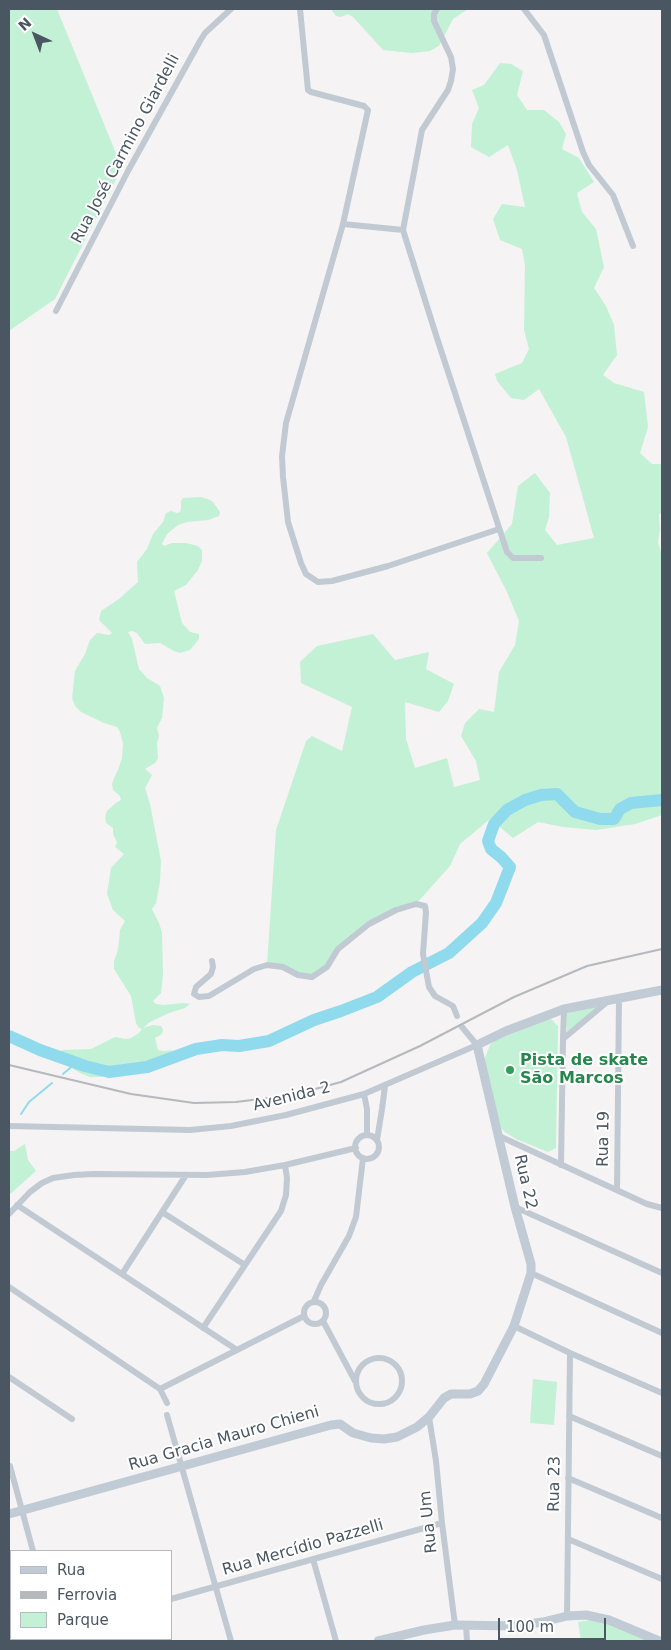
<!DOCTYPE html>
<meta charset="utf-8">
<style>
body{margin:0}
#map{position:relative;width:671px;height:1650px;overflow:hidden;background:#f5f3f3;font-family:"DejaVu Sans",sans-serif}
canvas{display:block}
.frame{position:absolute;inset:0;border:10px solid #4a5661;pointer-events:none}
.legend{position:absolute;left:10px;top:1550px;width:162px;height:90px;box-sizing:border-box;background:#fff;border:1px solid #b7bbc0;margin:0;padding:6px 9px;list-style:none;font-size:15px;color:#4a5661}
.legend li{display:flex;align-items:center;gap:10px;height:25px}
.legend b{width:25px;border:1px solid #b7bbc0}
.north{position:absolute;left:10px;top:10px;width:50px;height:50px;-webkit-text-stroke:4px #fff;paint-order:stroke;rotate:317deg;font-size:14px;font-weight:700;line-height:20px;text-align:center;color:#4a5661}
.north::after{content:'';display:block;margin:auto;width:18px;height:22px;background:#4a5661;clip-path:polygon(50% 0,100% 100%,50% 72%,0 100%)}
.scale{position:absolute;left:498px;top:1618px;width:108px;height:22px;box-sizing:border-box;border:2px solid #4a5661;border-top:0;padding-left:6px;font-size:15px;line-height:18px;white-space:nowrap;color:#4a5661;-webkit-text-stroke:4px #fff;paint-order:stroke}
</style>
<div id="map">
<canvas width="671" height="1650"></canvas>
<div class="frame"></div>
<ul class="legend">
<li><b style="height:6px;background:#c1cbd6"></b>Rua</li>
<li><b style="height:6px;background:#b5b8bd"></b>Ferrovia</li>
<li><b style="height:14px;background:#c3f1d5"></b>Parque</li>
</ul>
<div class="north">N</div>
<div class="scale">100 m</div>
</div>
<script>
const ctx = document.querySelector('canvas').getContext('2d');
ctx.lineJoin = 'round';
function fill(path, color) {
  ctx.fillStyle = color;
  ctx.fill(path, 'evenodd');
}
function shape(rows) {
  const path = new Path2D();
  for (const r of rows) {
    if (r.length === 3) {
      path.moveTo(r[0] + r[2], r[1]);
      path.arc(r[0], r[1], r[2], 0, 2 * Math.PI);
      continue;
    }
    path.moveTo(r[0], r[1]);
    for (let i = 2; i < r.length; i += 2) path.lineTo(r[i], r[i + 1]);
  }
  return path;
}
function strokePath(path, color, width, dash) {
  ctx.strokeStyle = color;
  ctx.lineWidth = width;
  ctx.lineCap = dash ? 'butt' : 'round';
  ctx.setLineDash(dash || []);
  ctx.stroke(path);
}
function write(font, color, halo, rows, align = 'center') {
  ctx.font = font + ' "DejaVu Sans",sans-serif';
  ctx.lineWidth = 4;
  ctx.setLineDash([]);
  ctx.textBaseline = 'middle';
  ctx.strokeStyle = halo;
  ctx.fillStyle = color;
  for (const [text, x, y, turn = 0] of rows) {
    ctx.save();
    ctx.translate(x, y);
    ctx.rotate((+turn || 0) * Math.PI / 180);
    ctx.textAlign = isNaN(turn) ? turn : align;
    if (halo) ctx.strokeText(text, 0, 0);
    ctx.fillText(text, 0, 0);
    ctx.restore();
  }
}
fill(shape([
 [9,9,57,9,122,168,55,299,9,331],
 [331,9,468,9,453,19,439,46,430,51,412,53,383,50,353,17,348,14,341,17,336,16],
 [500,63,511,64,523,71,517,95,527,110,544,110,559,122,566,134,562,149,579,158,594,182,577,193,582,212,596,229,604,267,594,288,606,306,614,325,617,355,603,375,614,383,644,392,648,427,640,453,652,464,662,464,662,511,659,515,660,530,658,542,662,556,662,815,635,824,596,830,563,827,538,822,513,838,490,819,460,844,450,866,416,904,369,924,338,949,327,967,312,977,283,967,267,965,276,830,306,741,312,736,342,751,352,707,301,683,300,662,317,646,373,634,395,660,429,652,426,669,454,684,448,701,439,712,405,702,406,739,415,768,447,758,454,787,480,780,476,761,461,736,465,723,479,709,494,712,499,672,515,645,519,621,507,592,487,553,512,524,518,486,535,473,550,493,549,517,545,530,557,545,594,538,566,437,539,389,524,400,511,398,497,381,495,374,522,363,529,349,524,330,525,265,522,249,500,240,493,219,502,204,525,207,517,170,508,145,489,157,471,147,472,124,479,108,472,90,484,85],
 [200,497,208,499,213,502,220,512,219,516,208,520,187,522,178,525,167,534,162,544,164,546,172,543,186,543,198,546,202,550,202,561,198,570,186,585,174,591,182,623,190,632,199,634,199,639,190,650,180,653,174,651,160,643,145,644,137,633,132,631,128,632,132,639,139,669,147,678,160,686,164,698,162,718,157,728,159,736,157,743,158,758,155,763,145,769,152,775,145,788,150,804,161,861,160,882,156,903,152,909,159,923,162,933,163,975,161,993,153,1001,156,1004,164,1005,184,1003,190,1004,185,1008,169,1013,150,1022,143,1028,153,1025,161,1026,163,1030,162,1034,155,1038,158,1050,163,1051,173,1050,164,1060,144,1071,136,1073,113,1074,100,1077,90,1077,80,1073,62,1062,58,1058,59,1053,62,1050,91,1049,115,1037,126,1039,131,1038,139,1033,142,1029,139,1028,136,1023,131,996,114,969,114,961,118,950,120,930,125,921,113,910,107,894,111,868,124,854,115,847,117,842,113,834,113,828,106,823,105,818,107,811,116,803,121,800,120,796,113,790,112,784,114,778,118,770,122,758,123,743,120,732,117,727,104,723,81,712,75,706,72,698,75,671,85,654,90,640,97,633,109,635,112,633,99,620,101,611,119,599,138,582,137,562,147,549,153,534,163,522,166,513,171,511,177,513,180,512,181,509,181,501,183,498],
 [600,1005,567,1032,566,1014,570,1011],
 [551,1019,558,1026,556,1148,548,1152,516,1139,505,1132,500,1127,485,1066,485,1058,490,1045,496,1040,544,1020],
 [25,1144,28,1160,36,1171,9,1195,9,1151,14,1151],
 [533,1379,557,1382,554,1425,530,1423],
 [592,1620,607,1622,654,1641,581,1641,578,1622]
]), '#c3f1d5');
strokePath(shape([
 [63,1074,76,1063],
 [21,1114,29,1102,52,1083]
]), '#90daee', 2);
strokePath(shape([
 [9,1036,40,1050,85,1066,109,1072,147,1067,196,1049,222,1045,239,1046,269,1041,314,1020,341,1011,377,997,412,972,449,953,482,923,496,903,510,867,501,857,491,849,488,841,494,824,507,810,525,800,541,795,557,794,575,812,600,819,614,819,620,809,631,803,662,800]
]), '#90daee', 12);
strokePath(shape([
 [300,9,308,90,311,92,364,106,368,110,343,224],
 [437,9,434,14,434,21,451,57,453,69,451,81,448,90,422,130,403,230,436,335,507,552,513,558,541,558],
 [524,9,544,35,583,152,589,165,613,195,633,246],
 [403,230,343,224,286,423,282,456,283,477,288,522,301,563,306,574,318,582,332,581,388,566,499,529],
 [56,311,128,171,200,41,205,33,231,9],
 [212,961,213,967,211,974,196,987,194,994,199,997,209,996,254,969,267,965,283,967,298,975,312,977,327,967,338,949,369,924,396,910,416,904,425,906,426,912,423,954,429,987,435,996,453,1006,457,1016],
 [564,1009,563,1039,607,1002],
 [364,1094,367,1109,367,1135],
 [9,1126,190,1130,231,1126,286,1115,364,1094,477,1045,462,1027],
 [367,1147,12],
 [499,1136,647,1204,662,1208],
 [377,1140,382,1109,385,1086],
 [561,1165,563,1039],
 [617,1190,619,998],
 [17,1205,237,1350],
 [515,1207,662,1273],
 [162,1212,245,1265],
 [9,1214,30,1192,42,1183,53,1178,74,1175,93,1174,207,1175,245,1172,285,1165,356,1148],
 [531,1273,662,1333],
 [122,1274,186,1175],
 [9,1287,160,1389,167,1403],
 [314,1301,321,1285,349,1236,356,1217,363,1158],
 [315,1313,11],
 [323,1321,355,1381],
 [514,1326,570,1353,662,1393],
 [203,1328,281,1211,286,1195,287,1178,285,1165],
 [379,1381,23],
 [9,1377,72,1419],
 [160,1389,304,1316],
 [167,1415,231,1641],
 [569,1416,662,1456],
 [429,1417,436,1461,442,1523,455,1625],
 [10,1466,33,1551],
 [568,1478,662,1518],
 [568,1539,662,1579],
 [313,1559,336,1641],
 [171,1599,442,1523],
 [567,1616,570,1353],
 [466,1625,467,1641],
 [57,1639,58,1641],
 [19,1641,28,1639]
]), '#c1cad2', 6);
strokePath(shape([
 [9,1514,331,1425,340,1424,353,1433,371,1438,384,1439,397,1437,417,1427,429,1417,444,1398,451,1394,470,1394,478,1391,484,1384,514,1326,531,1273,531,1264,515,1207,477,1045,506,1031,564,1009,662,990],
 [378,1641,424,1630,455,1625,515,1626,543,1622,567,1616,586,1615,609,1620,659,1641]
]), '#c1cbd6', 9);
strokePath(shape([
 [9,1065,131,1094,194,1103,236,1102,293,1095,341,1082,420,1046,514,997,587,966,662,949]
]), '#b5b8bd', 2);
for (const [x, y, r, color] of [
 [510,1070,5,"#2e9e5b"]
]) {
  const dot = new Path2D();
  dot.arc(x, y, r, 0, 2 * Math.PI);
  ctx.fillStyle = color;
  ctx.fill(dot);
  strokePath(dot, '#fff', 2);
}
write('16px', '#4a5661', '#fff', [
 ["Rua José Carmino Giardelli",126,149,-62],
 ["Avenida 2",292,1097,-14],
 ["Rua 19",604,1139,-89],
 ["Rua 22",525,1182,77],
 ["Rua Gracia Mauro Chieni",224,1439,-16],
 ["Rua 23",555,1484,-89],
 ["Rua Um",429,1522,-96],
 ["Rua Mercídio Pazzelli",303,1548,-16]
]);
write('bold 16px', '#27864d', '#fff', [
 ["Pista de skate",520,1061],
 ["São Marcos",520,1079]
], 'left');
</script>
